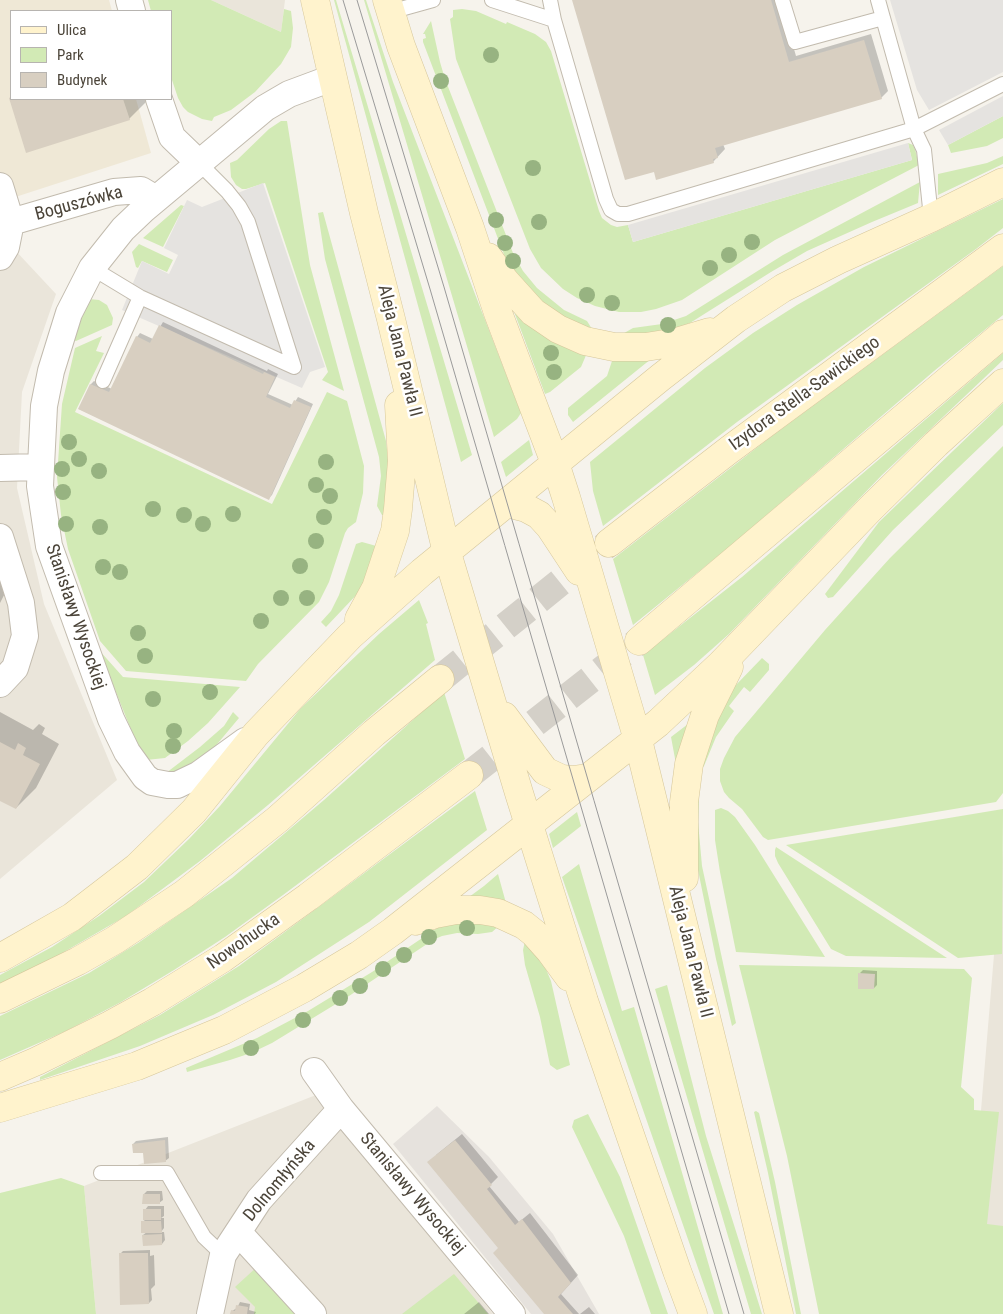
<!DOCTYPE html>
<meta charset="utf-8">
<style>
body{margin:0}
#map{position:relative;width:1003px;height:1314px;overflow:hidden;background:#f6f3ec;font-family:"Roboto Condensed",sans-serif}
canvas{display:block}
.legend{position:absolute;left:10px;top:10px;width:162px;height:90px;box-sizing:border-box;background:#fff;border:1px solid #b7b4b0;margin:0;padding:6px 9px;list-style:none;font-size:15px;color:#4b4439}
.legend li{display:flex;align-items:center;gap:10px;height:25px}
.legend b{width:25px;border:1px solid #b7b4b0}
</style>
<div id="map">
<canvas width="1003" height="1314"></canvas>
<ul class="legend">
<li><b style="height:6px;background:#fff3cd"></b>Ulica</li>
<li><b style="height:14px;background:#d2eab5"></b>Park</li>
<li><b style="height:14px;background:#d8cfc1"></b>Budynek</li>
</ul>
</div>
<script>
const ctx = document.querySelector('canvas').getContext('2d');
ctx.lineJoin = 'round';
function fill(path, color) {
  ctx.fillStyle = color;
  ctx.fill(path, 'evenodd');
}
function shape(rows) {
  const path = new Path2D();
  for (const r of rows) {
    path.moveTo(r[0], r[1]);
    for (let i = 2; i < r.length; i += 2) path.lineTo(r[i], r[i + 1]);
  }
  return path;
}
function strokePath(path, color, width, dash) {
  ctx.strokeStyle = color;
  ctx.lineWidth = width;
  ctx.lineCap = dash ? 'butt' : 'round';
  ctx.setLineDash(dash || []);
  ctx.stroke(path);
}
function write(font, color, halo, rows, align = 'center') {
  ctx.font = font + ' "Roboto Condensed",sans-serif';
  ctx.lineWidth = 5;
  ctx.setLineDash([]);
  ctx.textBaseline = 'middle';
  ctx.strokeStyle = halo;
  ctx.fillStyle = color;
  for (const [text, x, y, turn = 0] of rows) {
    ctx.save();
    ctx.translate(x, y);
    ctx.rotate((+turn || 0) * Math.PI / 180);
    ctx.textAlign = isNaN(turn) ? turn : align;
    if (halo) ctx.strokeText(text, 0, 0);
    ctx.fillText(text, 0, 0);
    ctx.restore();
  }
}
fill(shape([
 [211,0,285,0,281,32],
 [0,234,56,294,22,392,17,488,44,604,117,780,0,879],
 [1003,847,1003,1314,964,1314],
 [316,1095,493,1314,96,1314,84,1186]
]), '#eae5da');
fill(shape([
 [437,1106,489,1157,553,1234,599,1314,531,1314,393,1144]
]), '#e6e2dd');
fill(shape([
 [0,0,109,0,112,11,11,11,11,99,136,99,151,153,0,202]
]), '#efe8d6');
fill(shape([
 [148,0,211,0,281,32,284,9,291,11,293,28,291,47,281,64,255,92,231,110,214,117,212,121,202,119,188,112,183,107,178,98,171,77,171,11,151,11],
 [334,0,336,0,472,455,461,462],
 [364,0,366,0,393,82,521,413,517,419,494,437],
 [462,9,476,11,506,24,507,22,535,34,546,42,551,51,599,211,602,218,611,225,617,227,628,225,633,242,912,160,908,143,913,145,915,149,919,165,775,240,682,300,656,309,641,312,619,312,595,306,577,298,563,289,541,268,530,249,456,59,450,19,453,17,453,10],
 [431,21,440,62,445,79,513,253,523,271,537,288,564,310,587,321,592,329,573,324,541,303,511,267,505,257,423,42,423,39,426,38,425,34,423,34],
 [1003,116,1003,138,987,146,951,153,948,145],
 [281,121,287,121,310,265,344,391,322,380,328,372,265,183,246,189,242,189,236,185,231,177,230,163,237,160,269,129],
 [1003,156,1003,164,938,195,938,174,987,163],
 [920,182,918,203,872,222,807,251,771,272,690,323,660,334,619,336,633,328,662,324,686,316,783,255],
 [1003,199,1003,228,976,249,737,422,603,526,593,491,590,462,705,368,753,333,797,305,864,267],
 [181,205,184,206,163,247,143,238],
 [323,212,386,441,388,459,387,515,382,515,377,506,381,476,379,457,325,259,318,213],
 [139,244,173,260,167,272,142,261,138,268,136,267,132,252],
 [1003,266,1003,315,934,371,734,543,633,625,613,559,768,439],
 [89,299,99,300,107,305,113,318,112,325,76,341,72,340],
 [513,309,587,353,581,367,550,392,545,394],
 [102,336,96,351,104,353,75,412,272,504,327,392,347,401,364,466,363,493,356,522,348,528,345,533,329,582,319,602,258,664,246,681,126,671,100,641,68,549,61,515,57,477,62,404,75,348],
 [1003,353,1003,360,882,475,729,634,694,665,655,695,643,655,742,577],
 [613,358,651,359,573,422,568,415,568,408,607,376],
 [1003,403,1003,425,893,530,833,597,828,598,825,594,879,522],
 [529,440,533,455,506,477,501,462],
 [1003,446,1003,793,996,802,768,840,763,837,742,809,729,798,724,792,720,781,720,769,724,758,735,737,825,630,890,558],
 [362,542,380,547,361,590,326,627,321,622,331,611,339,595,356,544],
 [419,600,428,623,426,624,435,660,268,805,200,861,126,916,57,956,0,984,0,975,52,947,99,916,144,882,189,839,220,806,301,708,379,634],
 [99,650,123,677,240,687,208,723,188,741,165,758,146,760,132,732],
 [762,658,769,664,769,670,750,692,744,687,729,706,734,711,716,737,704,766,702,768,707,739,734,687],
 [444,692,465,759,283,895,225,937,174,970,121,1002,66,1031,0,1060,0,1016,89,973,138,943,232,878,324,800],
 [233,712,239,718,208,755,190,770,166,773,200,747,224,726],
 [688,724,676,764,671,737],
 [475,791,487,830,369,922,276,982,213,1015,140,1046,40,1080,40,1077,160,1015,239,966],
 [697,794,699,796,698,822,702,866,736,1023,732,1026,716,959,696,860],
 [721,808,728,811,735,817,755,845,825,957,736,952,720,872,715,840,715,810],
 [1003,809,1002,954,958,958,786,845],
 [577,812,581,826,553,848,549,834],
 [776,847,947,958,846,956,831,949,778,863,775,856,775,850],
 [579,864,622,1011,634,1007,723,1314,714,1314,562,877],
 [498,874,506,903,469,897,484,886],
 [467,922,499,926,492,932,478,934,457,933,442,936,433,940,349,996,272,1043,251,1053,230,1060,187,1072,186,1068,257,1038,308,1011,372,972,437,928,447,925],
 [525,941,542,960,551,981,570,1065,557,1070,550,1065,540,1017,525,965,523,950],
 [739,965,964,969,972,978,961,1087,974,1099,974,1110,999,1112,987,1224,1003,1226,1003,1314,819,1314,787,1156],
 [667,985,706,1136,762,1314,751,1314,655,989],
 [756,1111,759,1113,775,1182,801,1314,796,1314,768,1173,754,1112],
 [588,1114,620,1177,668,1314,651,1314,624,1236,572,1127,574,1120],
 [61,1178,84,1186,96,1314,0,1314,0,1193],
 [258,1266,299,1314,254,1314,255,1307,235,1287],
 [454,1274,488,1314,402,1314]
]), '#d2eab5');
fill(shape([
 [890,0,1003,0,1003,72,929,110,917,90],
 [1003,96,1003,116,948,145,939,130],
 [908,143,912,160,633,242,628,225],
 [263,183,325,367,310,372,302,388,122,310,142,261,169,274,178,255,164,248,187,200,202,207]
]), '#e5e3e0');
fill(shape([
 [574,0,780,0,796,56,871,34,888,91,881,98,723,144,725,149,713,162],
 [11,97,11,99,149,99,129,119,27,151,10,99],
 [163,322,267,371,268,369,278,374,268,394,293,405,298,397,313,404,272,495,269,498,79,409,91,384,94,381,112,389,137,337,140,333,153,339],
 [0,558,21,562,0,603],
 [0,712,33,730,39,724,45,728,42,734,59,744,36,788,16,808,0,799],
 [863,970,877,971,877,985,874,988,860,973],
 [462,1134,498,1177,489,1186,519,1222,530,1213,578,1275,561,1294,579,1314,545,1314,436,1155],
 [168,1137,169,1158,165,1161,133,1144,136,1141],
 [147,1191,162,1191,163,1200,159,1203,144,1194],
 [148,1206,164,1206,164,1216,161,1218,164,1218,164,1228,161,1232,164,1232,165,1240,162,1244,143,1235,147,1232,142,1222,145,1220,145,1210],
 [150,1250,150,1256,154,1255,155,1285,151,1289,152,1300,149,1303,120,1254,123,1251],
 [240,1302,250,1304,249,1310,256,1312,255,1314,231,1314,232,1311,237,1308],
 [479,1302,489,1314,464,1314],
 [589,1307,595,1314,580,1314]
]), '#0003');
fill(shape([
 [572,0,771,0,789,62,864,40,882,99,715,148,718,158,713,159,714,163,656,180,654,172,625,180],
 [11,97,11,99,123,99,130,120,26,153,9,98],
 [159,325,263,374,264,372,275,377,266,397,290,408,294,400,311,407,269,500,78,409,90,384,109,392,136,336,150,343],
 [0,742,15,750,18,743,26,748,23,755,40,764,16,809,0,801],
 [858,973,875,974,874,989,858,989],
 [165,1140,166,1162,144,1164,143,1153,133,1153,132,1144],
 [455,1140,492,1185,487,1189,515,1225,522,1219,571,1283,558,1297,573,1314,544,1314,493,1253,498,1248,427,1162],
 [143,1194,160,1194,160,1204,142,1204],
 [143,1209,161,1209,161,1220,143,1220],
 [141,1221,161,1221,162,1233,141,1233],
 [162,1234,162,1245,143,1246,142,1235],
 [119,1253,148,1253,149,1304,120,1305],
 [236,1305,248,1307,247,1314,230,1314,231,1310,235,1311]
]), '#d8cfc1');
strokePath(shape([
 [440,679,609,543],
 [469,775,639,641]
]), '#d4d0c8', 28, [28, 14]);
const service = shape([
 [492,0,554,20,606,199,611,210,618,214,628,214,914,129,883,18,795,42,782,0],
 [550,0,554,20],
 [878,0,883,18],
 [390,12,433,0],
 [931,218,924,150,914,129,1003,84],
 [92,268,140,297,294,367,248,222,239,206,227,191,199,163],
 [103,381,140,297],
 [101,1173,167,1173,204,1237,223,1255]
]);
const minor = shape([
 [129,0,132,11],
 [159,99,172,137,199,163],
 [0,186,11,222,6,247,0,257],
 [11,222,114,192,141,190,156,199],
 [0,468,40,467],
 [0,537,21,603,25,636,15,668,0,684],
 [245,741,198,775,177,785,168,785,152,782,145,777,127,752,111,719,49,546,40,486,44,406,51,371,69,313,92,268,123,229,143,210,265,108,289,94,332,78],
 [314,1071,341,1109,512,1314],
 [238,1232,313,1314],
 [210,1314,223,1255,259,1200,341,1109]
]);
const secondary = shape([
 [315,0,364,213,391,319,447,553,519,793,584,1001,677,1271,693,1314],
 [387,0,401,46,470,228,498,313,555,463,566,497,638,740,779,1314],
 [488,257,505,281,533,312,558,329,585,341,614,347,646,347,677,342,710,332],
 [507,503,526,508,539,515,550,527,579,571],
 [609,543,729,450,1003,248],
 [359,619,376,588,395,531,398,509,402,461,399,405],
 [639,641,1003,334],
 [504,716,545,771,562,779,573,780,587,778],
 [684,878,684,802,689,764,705,715,729,667],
 [415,921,435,914,456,910,480,910,498,913,524,925,534,933,550,951,569,977],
 [0,958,72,917,137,867,194,811,256,734,350,636,422,572,661,377,736,319,783,288,838,260,931,218,1003,182],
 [0,999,78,961,115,940,184,894,278,819,374,733,440,679],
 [0,1077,37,1061,110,1025,152,1002,223,958,308,897,469,775],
 [0,1108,137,1066,224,1030,304,988,359,955,393,931,658,723,721,664,870,509,936,444,1003,383]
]);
strokePath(service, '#c2bbae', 16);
strokePath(minor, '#c2bbae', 28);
strokePath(secondary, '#d6c79b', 29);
strokePath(service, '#fff', 14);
strokePath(minor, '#fff', 26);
strokePath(secondary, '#fff3cd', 28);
strokePath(shape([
 [343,0,430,289,729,1314],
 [357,0,444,287,744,1314]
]), '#9a9a9a', 1);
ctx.fillStyle = '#97b381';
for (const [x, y] of [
 [491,55],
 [441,81],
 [533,168],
 [496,220],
 [539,222],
 [752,242],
 [505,243],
 [729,255],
 [513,261],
 [710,268],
 [587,295],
 [612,303],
 [668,325],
 [551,353],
 [554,372],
 [69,442],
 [79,459],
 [326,462],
 [62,469],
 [99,471],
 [316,485],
 [63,492],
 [330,496],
 [153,509],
 [233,514],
 [184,515],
 [324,517],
 [66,524],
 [203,524],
 [100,527],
 [316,541],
 [300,566],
 [103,567],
 [120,572],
 [281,598],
 [307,598],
 [261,621],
 [138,633],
 [145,656],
 [210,692],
 [153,699],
 [174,731],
 [173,746],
 [467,928],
 [429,937],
 [404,955],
 [383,969],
 [360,986],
 [340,998],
 [303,1020],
 [251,1048]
]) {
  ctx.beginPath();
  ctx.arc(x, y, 8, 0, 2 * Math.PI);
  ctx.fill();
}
write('18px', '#4b4439', '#fff', [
 ["Boguszówka",79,204,-15],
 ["Aleja Jana Pawła II",399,351,76],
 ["Izydora Stella-Sawickiego",805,394,-36],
 ["Stanisławy Wysockiej",75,617,71],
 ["Nowohucka",244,942,-35],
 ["Aleja Jana Pawła II",690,952,76],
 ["Dolnomłyńska",280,1181,-50],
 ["Stanisławy Wysockiej",412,1194,50]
]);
</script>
